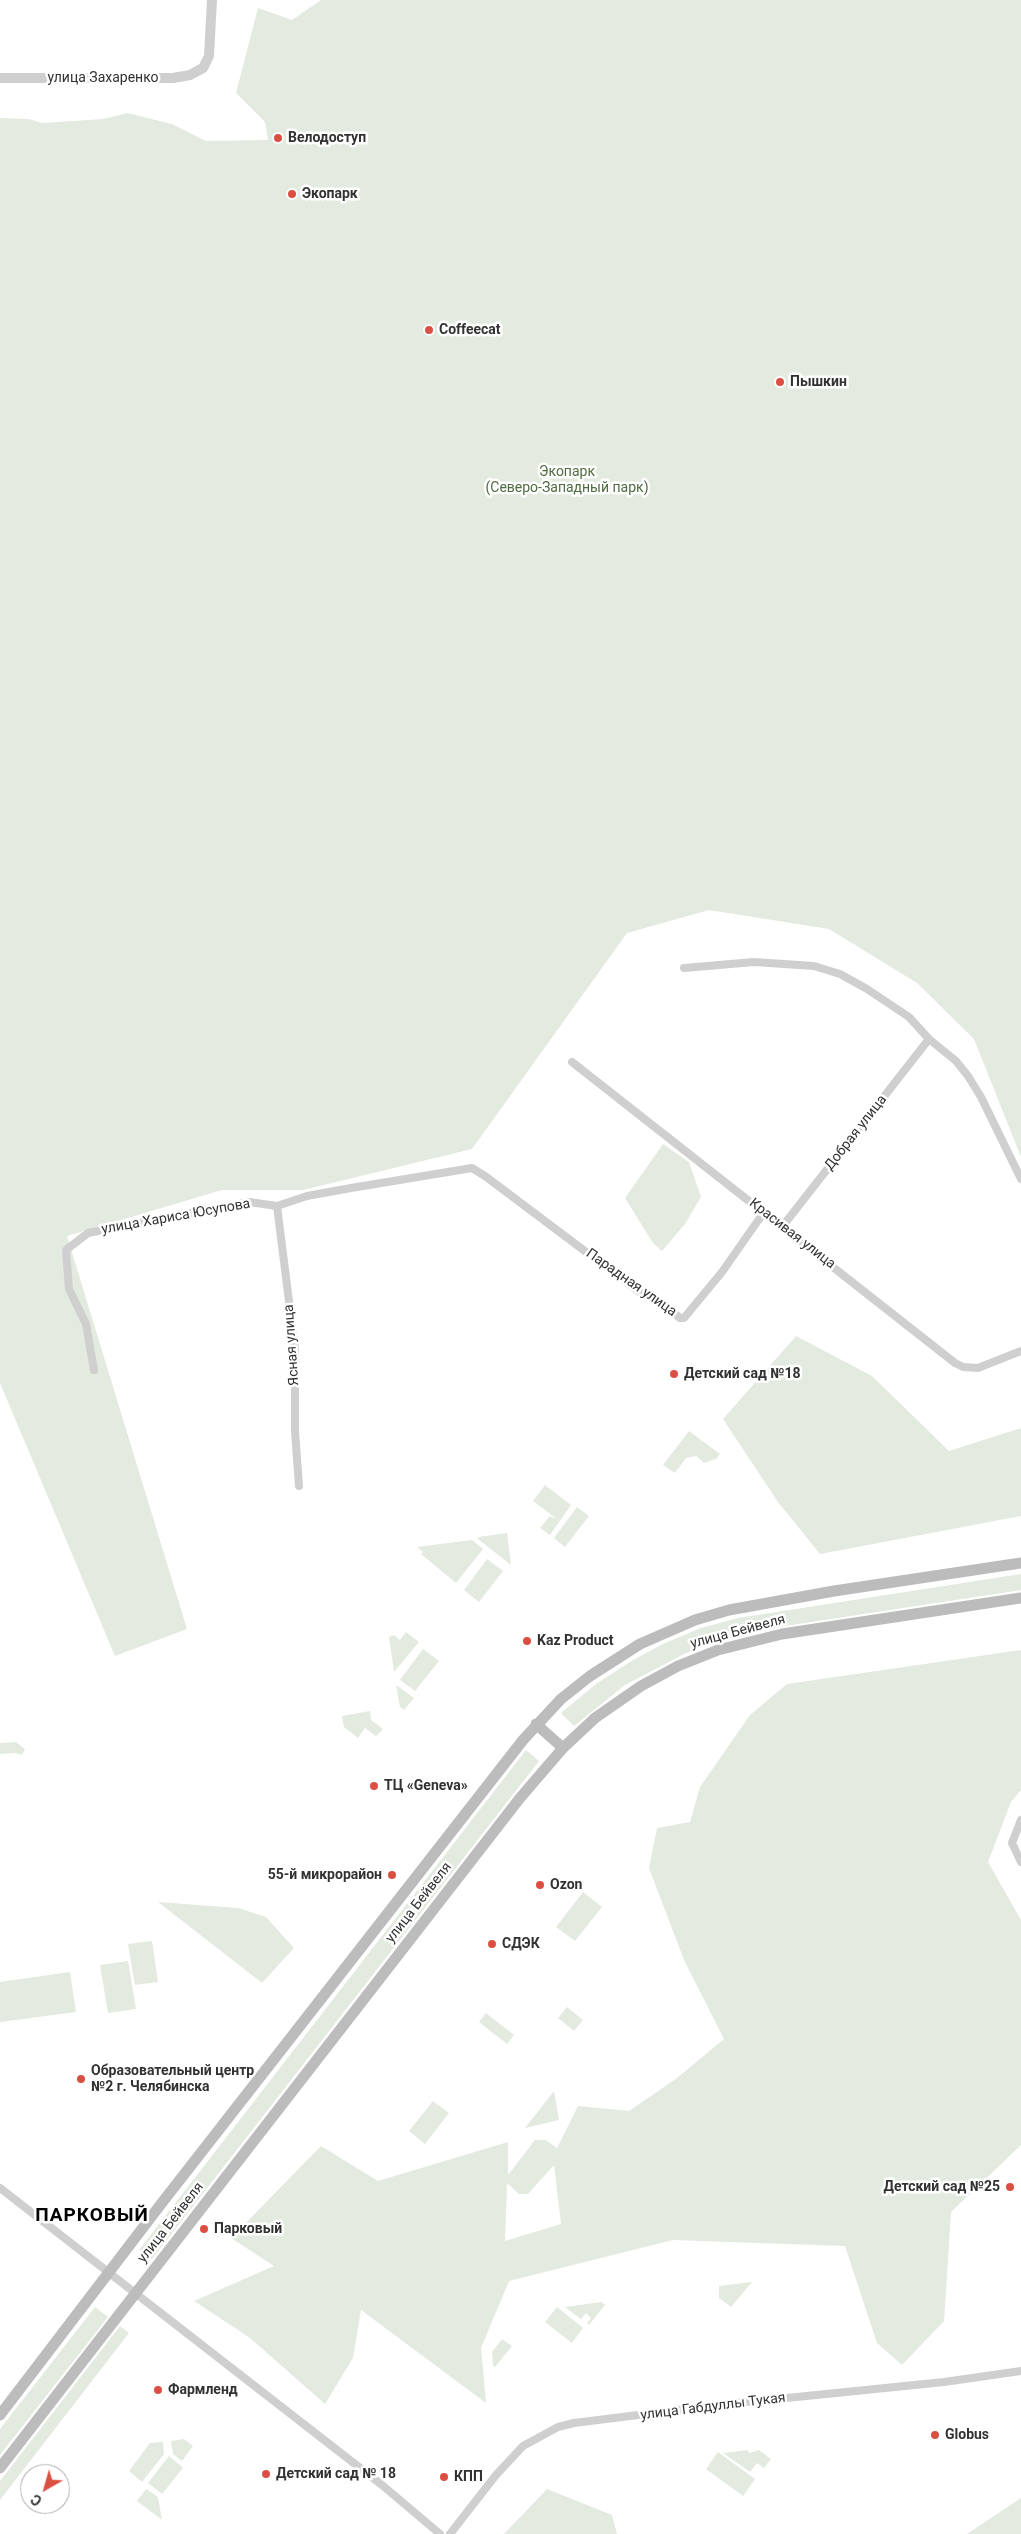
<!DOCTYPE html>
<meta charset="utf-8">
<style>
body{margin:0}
#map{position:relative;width:1021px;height:2534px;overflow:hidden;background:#fff;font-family:Roboto,sans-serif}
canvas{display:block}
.north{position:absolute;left:20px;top:2464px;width:50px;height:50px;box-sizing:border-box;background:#fff;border:1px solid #adadad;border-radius:50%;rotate:218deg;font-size:14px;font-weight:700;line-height:20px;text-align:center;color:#323232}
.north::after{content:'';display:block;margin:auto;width:18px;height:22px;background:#da4f42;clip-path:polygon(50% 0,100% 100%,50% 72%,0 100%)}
</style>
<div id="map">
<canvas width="1021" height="2534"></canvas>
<div class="north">С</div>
</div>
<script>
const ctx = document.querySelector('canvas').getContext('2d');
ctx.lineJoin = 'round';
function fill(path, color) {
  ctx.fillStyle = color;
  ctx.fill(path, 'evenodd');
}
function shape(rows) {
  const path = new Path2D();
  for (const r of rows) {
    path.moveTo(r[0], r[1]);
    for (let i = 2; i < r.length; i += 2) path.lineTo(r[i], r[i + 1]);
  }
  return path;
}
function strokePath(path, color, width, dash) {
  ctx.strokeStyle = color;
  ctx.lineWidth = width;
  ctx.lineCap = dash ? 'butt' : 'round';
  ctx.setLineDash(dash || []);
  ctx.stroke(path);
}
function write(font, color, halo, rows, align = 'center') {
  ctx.font = font + ' Roboto,sans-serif';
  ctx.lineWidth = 5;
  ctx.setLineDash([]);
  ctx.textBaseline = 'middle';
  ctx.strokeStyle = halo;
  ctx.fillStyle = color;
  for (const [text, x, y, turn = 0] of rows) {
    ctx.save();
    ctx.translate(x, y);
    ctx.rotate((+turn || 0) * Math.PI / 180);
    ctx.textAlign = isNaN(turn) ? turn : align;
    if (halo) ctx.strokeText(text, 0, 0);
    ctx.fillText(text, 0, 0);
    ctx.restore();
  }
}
fill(shape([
 [321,0,1021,0,1021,1157,974,1039,917,983,829,929,709,910,627,933,472,1149,303,1190,222,1190,67,1236,187,1629,115,1656,0,1383,0,118,29,119,42,123,104,119,127,113,172,124,206,141,268,140,265,122,236,93,258,8,292,20],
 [663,1144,689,1162,701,1197,685,1224,662,1251,653,1243,625,1198],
 [796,1336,872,1376,949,1451,1021,1428,1021,1516,820,1554,778,1502,723,1419],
 [689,1431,720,1454,716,1459,704,1463,696,1456,686,1458,675,1473,663,1465],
 [545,1485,571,1505,550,1535,540,1528,550,1516,557,1519,533,1501],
 [577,1507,589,1516,565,1547,554,1538],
 [507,1533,511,1565,478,1539,479,1537],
 [472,1540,483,1549,456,1583,421,1554,423,1552,417,1547],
 [487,1559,503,1571,479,1602,464,1590],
 [1021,1574,1021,1590,785,1626,718,1641,684,1654,625,1685,574,1726,561,1713,596,1684,633,1660,665,1643,701,1628,738,1618],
 [406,1632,419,1642,394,1672,389,1637,394,1635,400,1640],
 [423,1649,439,1661,415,1691,400,1680],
 [1021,1650,1021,1790,1011,1802,988,1862,1021,1920,1021,2145,951,2212,944,2321,902,2365,877,2343,845,2246,673,2240,509,2281,481,2348,486,2403,361,2310,353,2358,325,2404,250,2338,194,2301,274,2266,231,2238,321,2146,378,2181,508,2142,508,2175,535,2140,546,2140,557,2148,578,2106,629,2111,677,2078,724,2039,684,1960,649,1868,657,1828,690,1822,700,1787,750,1715,787,1684],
 [554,2165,561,2224,505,2241,507,2183,519,2194,528,2194],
 [396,1685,414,1698,404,1710,400,1707],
 [370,1711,371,1720,383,1729,376,1736,365,1728,358,1738,344,1727,342,1716],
 [16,1742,25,1749,22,1755,15,1753,0,1754,0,1743],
 [526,1750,539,1761,152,2259,139,2250],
 [583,1892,602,1907,575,1941,556,1927],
 [158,1902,238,1908,266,1917,294,1948,262,1983],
 [152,1941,158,1982,135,1985,128,1944],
 [128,1961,136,2009,108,2013,100,1965],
 [70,1972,76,2012,0,2022,0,1982],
 [567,2007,583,2020,574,2031,558,2018],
 [486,2013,514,2035,507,2044,479,2022],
 [554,2091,559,2120,525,2128],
 [433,2101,449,2113,425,2144,409,2131],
 [752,2282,731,2307,719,2298,719,2286],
 [601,2302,605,2305,589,2325,587,2323,591,2318,586,2313,581,2319,565,2307],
 [95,2307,108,2317,0,2455,0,2429],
 [557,2307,583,2328,572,2343,545,2322],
 [120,2326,129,2333,0,2500,0,2481],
 [502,2339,512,2346,495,2367,493,2365,492,2352],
 [184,2439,193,2446,182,2461,173,2454,171,2441],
 [163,2442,164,2454,142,2482,129,2471,150,2443],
 [748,2450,749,2453,759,2450,771,2459,764,2468,757,2463,750,2472,723,2453],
 [718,2452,755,2479,743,2496,706,2469],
 [169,2456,183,2468,162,2494,148,2483],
 [146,2489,158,2497,162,2520,137,2501],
 [547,2489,612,2515,617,2534,504,2534],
 [1021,2498,1021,2534,967,2534]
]), '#e3eadf');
strokePath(shape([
 [684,968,754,962,814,966,840,974,867,989,909,1017,929,1039,956,1061,968,1076,981,1097,1021,1179],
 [572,1062,955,1363,963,1367,978,1368,1021,1351],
 [277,1206,295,1349,295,1431,299,1486],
 [782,1227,929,1039],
 [94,1370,86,1324,69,1289,66,1250,88,1233,249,1202,277,1206,307,1196,351,1188,472,1168,485,1176,638,1291,656,1299,680,1318,684,1318,722,1272,764,1212],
 [1021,1820,1012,1843,1021,1862],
 [0,2188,382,2485,440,2534],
 [450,2534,496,2475,523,2446,558,2427,574,2423,718,2405,944,2382,1021,2371]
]), '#cfcfcf', 8);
strokePath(shape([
 [0,78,173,78,190,75,203,68,209,56,212,0]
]), '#cfcfcf', 10);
strokePath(shape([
 [536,1724,563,1748],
 [0,2415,161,2204,523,1740,561,1699,590,1676,640,1644,695,1620,729,1610,834,1591,1021,1563],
 [0,2468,520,1798,563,1748,595,1718,641,1686,678,1666,718,1650,782,1634,1021,1598]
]), '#bcbcbc', 11);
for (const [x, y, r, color] of [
 [278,138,5,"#da4f42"],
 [292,194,5,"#da4f42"],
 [429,330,5,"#da4f42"],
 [780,382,5,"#da4f42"],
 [674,1374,5,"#da4f42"],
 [527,1641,5,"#da4f42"],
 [374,1786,5,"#da4f42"],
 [392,1875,5,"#da4f42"],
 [540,1885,5,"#da4f42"],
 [492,1944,5,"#da4f42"],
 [81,2079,5,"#da4f42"],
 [1010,2187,5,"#da4f42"],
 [204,2229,5,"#da4f42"],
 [158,2390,5,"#da4f42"],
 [935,2435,5,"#da4f42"],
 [266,2474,5,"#da4f42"],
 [444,2477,5,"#da4f42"]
]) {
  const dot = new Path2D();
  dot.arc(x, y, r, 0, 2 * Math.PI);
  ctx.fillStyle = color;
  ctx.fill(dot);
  strokePath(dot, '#fff', 2);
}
write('14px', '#323232', '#fff', [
 ["улица Захаренко",103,78],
 ["Добрая улица",856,1133,-52],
 ["улица Хариса Юсупова",176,1217,-10],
 ["Красивая улица",792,1234,38],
 ["Парадная улица",631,1283,35],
 ["Ясная улица",292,1345,-94],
 ["улица Бейвеля",738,1632,-15],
 ["улица Бейвеля",419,1903,-52],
 ["улица Бейвеля",171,2223,-52],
 ["улица Габдуллы Тукая",713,2407,-7]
]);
write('bold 14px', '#323232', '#fff', [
 ["Велодоступ",288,138],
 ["Экопарк",302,194],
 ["Coffeecat",439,330],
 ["Пышкин",790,382],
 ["Детский сaд №18",684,1374],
 ["Kaz Product",537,1641],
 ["ТЦ «Geneva»",384,1786],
 ["55-й микрорайон",382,1875,"right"],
 ["Ozon",550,1885],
 ["СДЭК",502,1944],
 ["Образовательный центр",91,2071],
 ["№2 г. Челябинска",91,2087],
 ["Детский сад №25",1000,2187,"right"],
 ["Парковый",214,2229],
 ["Фармленд",168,2390],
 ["Globus",945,2435],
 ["Детский сад № 18",276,2474],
 ["КПП",454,2477]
], 'left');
write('14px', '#4f6c41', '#fff', [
 ["Экопарк",567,472],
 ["(Северо-Западный парк)",567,488]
]);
ctx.letterSpacing = '1px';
write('bold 19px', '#000', '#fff', [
 ["ПАРКОВЫЙ",92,2216]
]);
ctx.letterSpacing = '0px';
</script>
